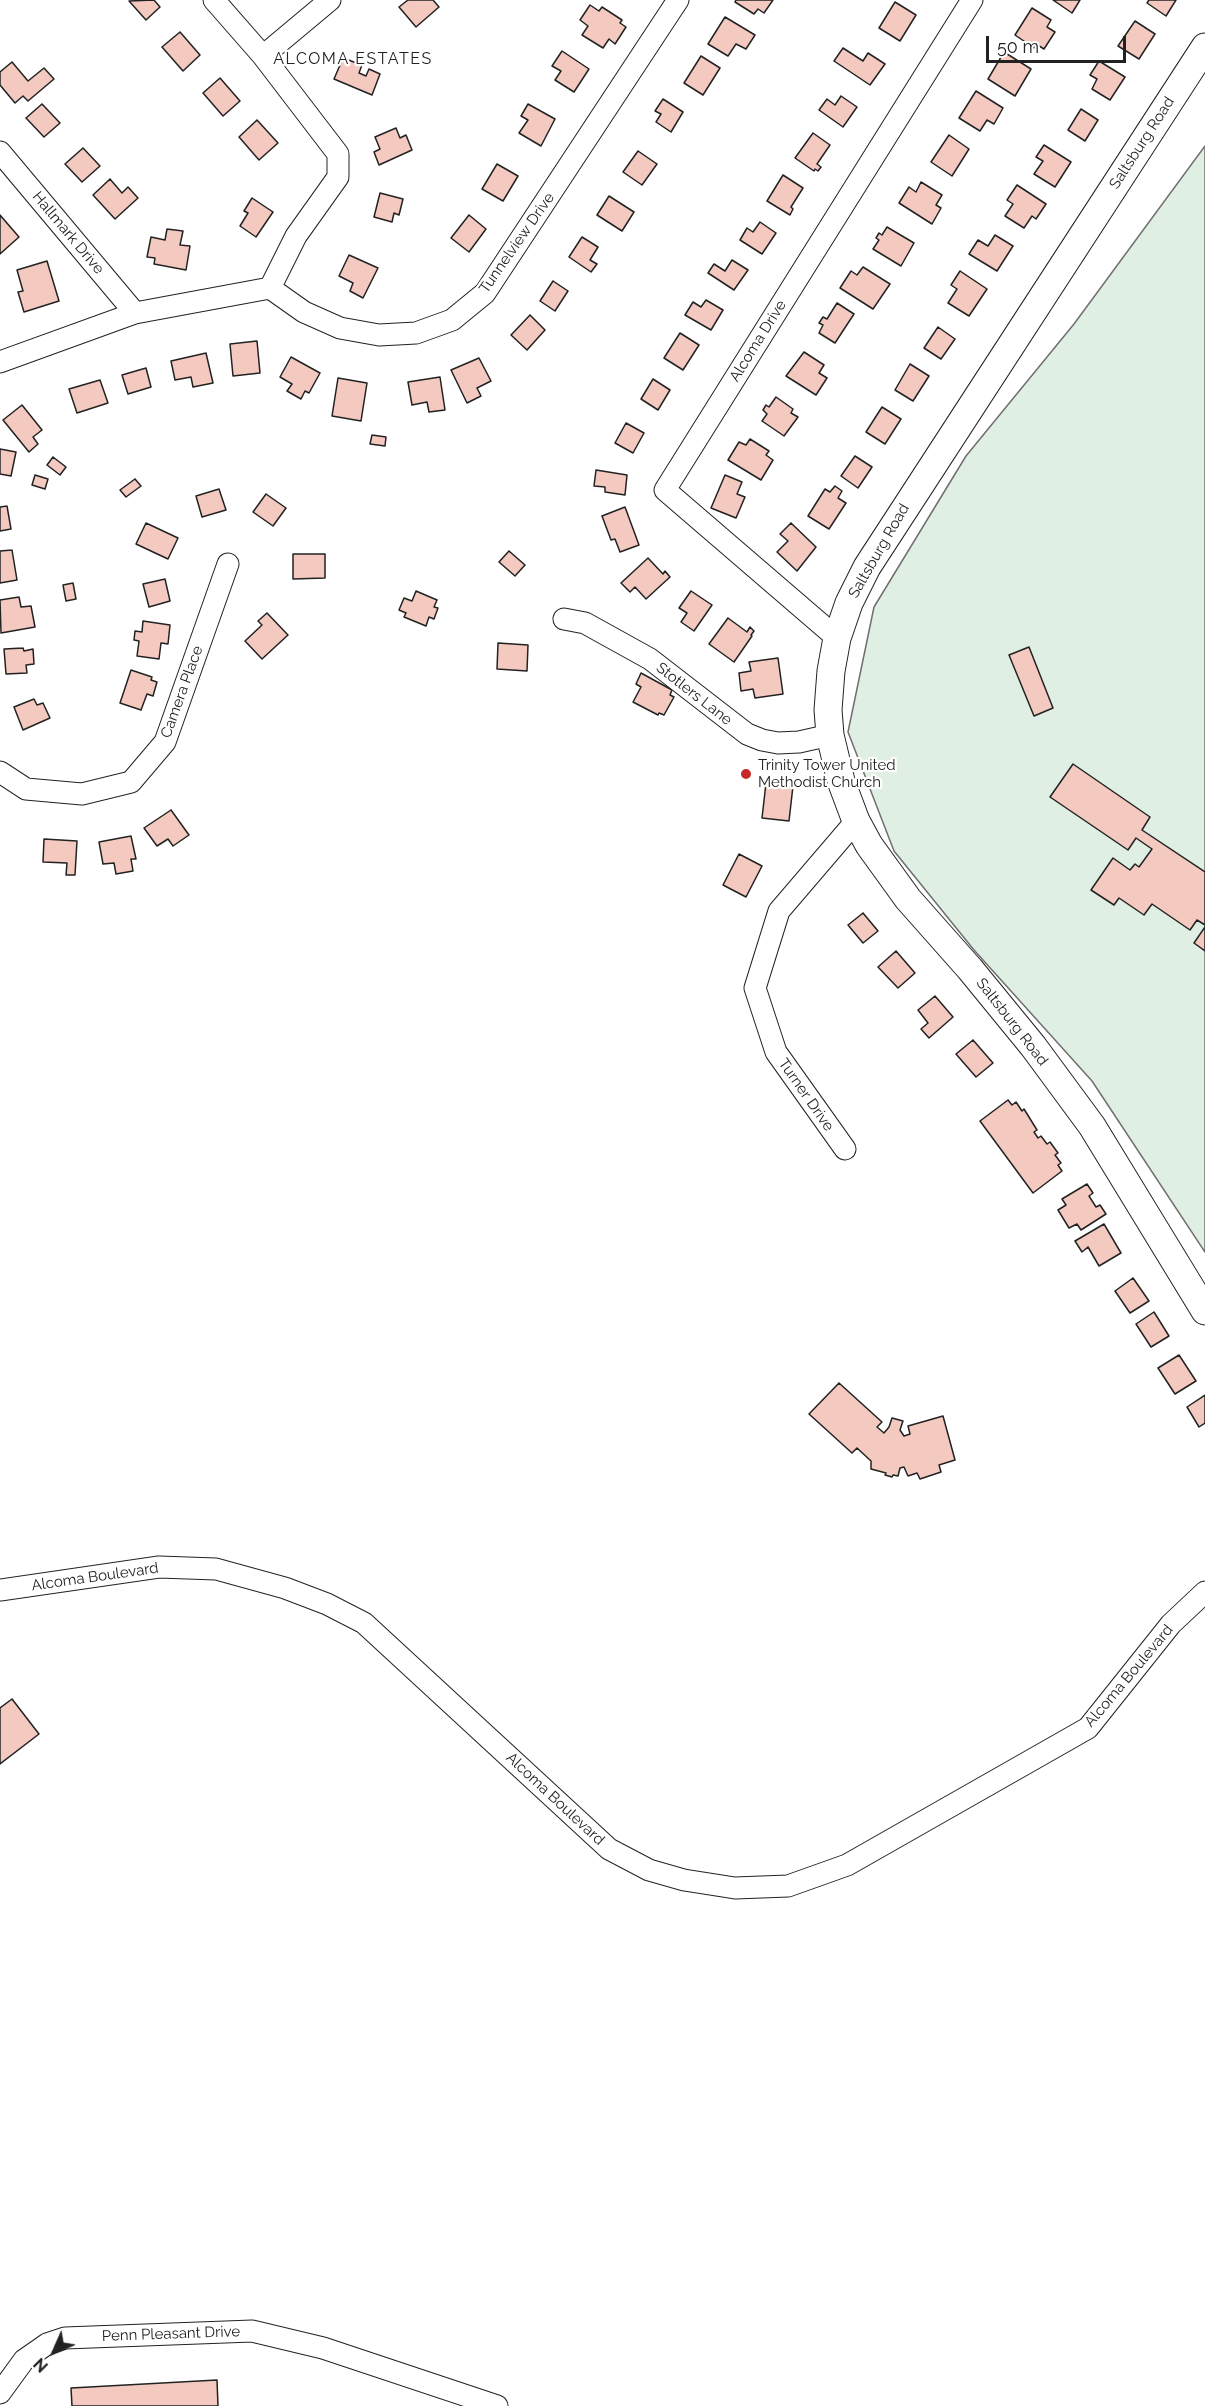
<!DOCTYPE html>
<style>
body{margin:0}
#map{position:relative;width:1205px;height:2406px;overflow:hidden;background:#fff;font-family:Raleway,sans-serif}
canvas{display:block}
.north{position:absolute;left:24px;top:2322px;width:60px;height:60px;-webkit-text-stroke:4px #fff;paint-order:stroke;rotate:225deg;font-size:16px;font-weight:700;line-height:24px;text-align:center;color:#222}
.north::after{content:'';display:block;margin:auto;width:21px;height:27px;background:#222;clip-path:polygon(50% 0,100% 100%,50% 72%,0 100%)}
.scale{position:absolute;left:986px;top:36px;width:140px;height:27px;box-sizing:border-box;border:3px solid #222;border-top:0;padding-left:8px;font-size:18px;line-height:21px;white-space:nowrap;color:#222;-webkit-text-stroke:4px #fff;paint-order:stroke}
</style>
<div id="map">
<canvas width="1205" height="2406"></canvas>
<div class="north">N</div>
<div class="scale">50 m</div>
</div>
<script>
const ctx = document.querySelector('canvas').getContext('2d');
ctx.lineJoin = 'round';
function fill(path, color) {
  ctx.fillStyle = color;
  ctx.fill(path, 'evenodd');
}
function shape(rows) {
  const path = new Path2D();
  for (const r of rows) {
    path.moveTo(r[0], r[1]);
    for (let i = 2; i < r.length; i += 2) path.lineTo(r[i], r[i + 1]);
  }
  return path;
}
function strokePath(path, color, width, dash) {
  ctx.strokeStyle = color;
  ctx.lineWidth = width;
  ctx.lineCap = dash ? 'butt' : 'round';
  ctx.setLineDash(dash || []);
  ctx.stroke(path);
}
function write(font, color, halo, rows, align = 'center') {
  ctx.font = font + ' Raleway,sans-serif';
  ctx.lineWidth = 4.5;
  ctx.setLineDash([]);
  ctx.textBaseline = 'middle';
  ctx.strokeStyle = halo;
  ctx.fillStyle = color;
  for (const [text, x, y, turn = 0] of rows) {
    ctx.save();
    ctx.translate(x, y);
    ctx.rotate((+turn || 0) * Math.PI / 180);
    ctx.textAlign = isNaN(turn) ? turn : align;
    if (halo) ctx.strokeText(text, 0, 0);
    ctx.fillText(text, 0, 0);
    ctx.restore();
  }
}
const green = shape([
 [1205,146,1205,1252,1092,1081,974,950,894,851,848,732,874,607,966,456,1074,324,1205,146]
]);
fill(green, '#e0efe3');
strokePath(green, '#6f6f6f', 1.5);
const building = shape([
 [154,0,160,7,146,20,129,1,154,0],
 [408,0,433,0,439,7,416,27,399,7,408,0],
 [736,0,773,0,764,13,758,9,754,14,735,2,736,0],
 [1053,0,1080,0,1072,13,1053,0],
 [1149,0,1176,0,1166,16,1147,3,1149,0],
 [895,2,916,15,900,41,879,28,895,2],
 [590,5,599,11,602,7,622,20,620,23,626,27,615,44,609,39,603,48,582,35,588,26,580,20,590,5],
 [1032,8,1051,20,1047,27,1055,32,1044,49,1036,44,1034,48,1015,35,1032,8],
 [725,17,755,35,746,49,736,44,728,56,708,44,725,17],
 [1135,21,1155,34,1139,59,1118,46,1135,21],
 [180,32,200,55,183,71,162,47,180,32],
 [843,48,863,61,868,53,885,64,870,85,834,61,843,48],
 [562,51,589,69,574,92,555,80,561,71,552,66,562,51],
 [1004,52,1031,69,1015,96,988,79,1004,52],
 [701,56,720,68,703,95,684,83,701,56],
 [343,58,362,65,359,73,366,76,369,69,380,74,372,95,334,79,343,58],
 [1099,61,1125,77,1110,100,1092,89,1097,79,1090,75,1099,61],
 [12,62,28,81,44,68,54,79,28,101,23,96,15,103,0,85,0,72,12,62],
 [220,78,240,101,223,116,203,93,220,78],
 [976,91,1003,108,994,124,987,120,980,131,959,118,976,91],
 [841,96,857,107,843,127,819,110,827,99,835,105,841,96],
 [663,99,683,112,671,132,656,122,661,114,655,111,663,99],
 [42,104,60,123,44,137,26,118,42,104],
 [528,104,555,119,541,146,519,133,528,120,521,116,528,104],
 [1081,109,1098,120,1085,141,1068,130,1081,109],
 [257,120,278,143,259,160,239,137,257,120],
 [396,128,400,138,406,135,412,150,379,165,374,152,380,149,375,137,396,128],
 [813,133,830,145,817,164,821,167,818,171,815,169,814,171,795,158,813,133],
 [949,135,969,149,952,176,931,162,949,135],
 [1044,145,1071,162,1055,187,1034,174,1043,161,1036,157,1044,145],
 [83,148,100,166,82,182,65,164,83,148],
 [638,151,657,164,642,185,623,172,638,151],
 [497,164,518,176,503,201,482,189,497,164],
 [783,175,803,188,791,207,793,209,790,215,767,201,783,175],
 [110,179,122,193,128,187,138,198,115,219,93,195,110,179],
 [921,182,942,195,936,205,941,208,932,224,899,203,909,187,916,192,921,182],
 [1017,185,1046,204,1036,219,1032,216,1024,228,1005,216,1013,204,1007,200,1017,185],
 [380,193,403,199,399,215,394,213,392,222,374,217,380,193],
 [609,196,634,212,622,231,597,215,609,196],
 [252,198,273,212,256,237,240,226,248,213,244,211,252,198],
 [0,215,19,237,0,254,0,215],
 [469,215,486,229,469,252,451,238,469,215],
 [760,222,776,233,762,254,740,240,747,228,753,232,760,222],
 [887,227,914,243,901,266,873,249,879,240,876,238,879,233,882,235,887,227],
 [167,229,183,231,180,245,190,246,186,270,154,264,155,258,147,257,151,237,165,240,167,229],
 [995,235,1013,246,997,271,969,254,978,240,988,246,995,235],
 [582,237,598,247,590,260,597,264,591,272,569,257,582,237],
 [349,255,378,268,363,298,350,291,353,283,339,276,349,255],
 [732,260,748,270,734,290,708,273,714,264,725,271,732,260],
 [47,261,59,301,24,312,18,292,23,291,17,270,47,261],
 [863,267,890,284,873,309,840,288,851,271,857,275,863,267],
 [960,271,987,289,969,316,948,303,957,289,951,285,960,271],
 [553,281,568,291,555,311,540,301,553,281],
 [706,300,723,310,711,330,685,315,693,302,701,307,706,300],
 [837,303,854,314,835,343,819,333,823,325,819,323,823,317,827,319,837,303],
 [530,315,545,330,527,350,511,335,530,315],
 [938,327,955,339,941,359,924,348,938,327],
 [680,333,699,345,683,370,664,358,680,333],
 [257,341,260,373,233,376,230,344,257,341],
 [804,352,824,365,819,373,827,378,816,395,786,376,804,352],
 [206,353,213,383,193,387,191,377,175,380,171,361,206,353],
 [291,357,320,373,309,393,305,391,301,399,287,391,292,384,280,377,291,357],
 [479,358,491,381,477,388,481,396,467,403,451,370,479,358],
 [910,364,929,376,913,401,895,390,910,364],
 [146,368,151,387,128,394,122,375,146,368],
 [440,377,445,410,429,412,427,402,412,405,408,382,440,377],
 [338,378,367,383,361,421,332,416,338,378],
 [653,379,670,390,658,410,641,399,653,379],
 [100,380,108,403,77,413,69,389,100,380],
 [776,397,793,409,791,413,798,417,784,436,762,421,767,414,763,410,766,405,769,407,776,397],
 [22,405,42,430,33,437,38,444,29,452,3,420,22,405],
 [882,407,901,419,885,444,866,432,882,407],
 [626,423,644,433,633,453,615,443,626,423],
 [372,435,386,437,385,446,370,444,372,435],
 [750,439,769,451,766,455,773,460,761,480,728,460,739,442,746,445,750,439],
 [0,449,16,452,11,476,0,474,0,449],
 [855,456,872,467,858,488,841,476,855,456],
 [53,457,66,467,60,475,47,465,53,457],
 [596,470,627,475,625,495,605,492,605,487,594,486,596,470],
 [35,475,48,479,45,489,32,485,35,475],
 [725,475,742,482,737,494,745,497,736,518,711,508,725,475],
 [135,479,141,486,126,497,120,490,135,479],
 [835,486,842,491,838,498,846,503,829,529,808,516,825,489,830,492,835,486],
 [219,489,226,510,202,517,196,496,219,489],
 [266,494,286,508,273,526,253,512,266,494],
 [7,506,11,529,0,531,0,507,7,506],
 [625,507,639,545,620,552,615,539,611,540,602,516,625,507],
 [146,523,178,538,168,559,136,544,146,523],
 [791,523,816,547,797,571,777,552,788,541,780,534,791,523],
 [12,550,17,580,0,583,0,551,12,550],
 [509,551,525,565,515,576,499,562,509,551],
 [293,554,325,554,325,578,293,579,293,554],
 [648,558,663,574,665,571,670,577,646,599,635,587,630,592,621,583,648,558],
 [165,579,170,601,149,607,143,584,165,579],
 [73,583,76,599,66,601,63,585,73,583],
 [416,591,437,600,434,607,438,608,434,619,429,617,426,626,404,617,406,613,399,610,404,598,412,601,416,591],
 [691,591,712,605,694,631,681,622,687,613,679,608,691,591],
 [19,597,21,607,31,606,35,627,1,633,0,600,19,597],
 [267,613,288,635,262,659,245,641,262,625,258,621,267,613],
 [728,618,747,632,750,627,754,631,751,635,752,636,734,662,709,644,728,618],
 [143,621,170,625,168,644,161,643,159,659,137,656,139,641,134,640,135,631,142,632,143,621],
 [498,643,528,645,527,671,497,669,498,643],
 [1029,647,1053,708,1034,716,1009,655,1029,647],
 [23,648,24,651,33,649,34,664,26,665,27,673,6,674,4,649,23,648],
 [778,658,783,694,755,698,753,689,741,691,739,673,751,671,749,662,778,658],
 [131,670,152,677,151,680,157,682,153,696,147,694,141,710,120,703,131,670],
 [641,673,672,690,670,695,674,697,664,715,659,713,658,715,633,702,641,687,636,684,641,673],
 [34,699,37,705,43,703,50,718,23,730,14,707,34,699],
 [1073,764,1150,817,1142,830,1205,872,1205,925,1197,920,1190,930,1152,904,1144,915,1119,898,1114,905,1091,890,1113,858,1130,870,1135,864,1139,867,1152,849,1136,838,1128,850,1050,797,1073,764],
 [766,783,793,786,789,821,762,818,766,783],
 [171,810,189,835,173,846,168,839,157,846,144,828,171,810],
 [131,836,136,859,131,859,133,871,116,874,114,863,103,864,99,842,131,836],
 [44,839,77,841,75,875,66,875,67,863,43,862,44,839],
 [739,854,762,866,746,897,723,885,739,854],
 [863,913,878,931,863,943,848,925,863,913],
 [1205,927,1205,951,1194,943,1205,927],
 [896,951,915,973,898,988,878,967,896,951],
 [935,996,953,1017,929,1038,921,1029,928,1023,918,1010,935,996],
 [973,1040,993,1063,976,1077,956,1054,973,1040],
 [1008,1100,1012,1105,1016,1102,1022,1111,1024,1109,1037,1130,1034,1132,1038,1138,1041,1136,1047,1144,1050,1142,1058,1153,1055,1155,1061,1163,1058,1165,1062,1171,1033,1193,980,1121,1008,1100],
 [1087,1184,1093,1193,1089,1196,1096,1207,1100,1205,1106,1214,1081,1230,1077,1224,1069,1228,1058,1210,1066,1205,1062,1199,1087,1184],
 [1104,1224,1121,1253,1099,1266,1088,1247,1082,1252,1075,1241,1104,1224],
 [1133,1278,1149,1301,1130,1313,1115,1291,1133,1278],
 [1154,1312,1169,1336,1151,1347,1136,1324,1154,1312],
 [1179,1355,1196,1381,1175,1394,1158,1368,1179,1355],
 [839,1383,882,1422,877,1427,884,1433,889,1427,892,1418,903,1421,900,1430,904,1436,910,1434,908,1426,943,1416,955,1460,939,1465,941,1472,920,1479,917,1473,908,1476,904,1467,900,1468,898,1476,893,1475,892,1477,885,1475,886,1473,871,1469,871,1461,857,1448,852,1453,809,1414,839,1383],
 [1205,1395,1205,1423,1199,1427,1187,1407,1205,1395],
 [12,1699,39,1734,0,1764,0,1708,12,1699],
 [217,2380,218,2406,72,2406,71,2388,217,2380]
]);
fill(building, '#f3c9c0');
strokePath(building, '#222', 1.5);
const minor = shape([
 [214,0,263,56,338,154,338,177,296,236,270,288],
 [263,56,330,0],
 [0,152,135,313],
 [0,362,135,313,270,288,304,312,340,328,379,335,416,333,452,320,485,293,678,0],
 [564,619,585,623,650,659,747,734,762,740,778,743,799,742,830,735],
 [837,638,665,490,972,0],
 [0,772,26,789,82,794,131,782,165,742,228,564],
 [845,1149,776,1052,755,988,779,911,856,821],
 [0,1590,159,1567,216,1569,285,1588,327,1604,364,1623,609,1849,649,1870,684,1880,735,1888,788,1886,847,1865,1088,1728,1171,1624,1205,1592],
 [0,2393,24,2360,47,2344,65,2338,252,2331,323,2348,497,2406]
]);
const major = shape([
 [1205,47,867,567,849,603,837,638,831,671,828,710,830,735,841,781,856,821,869,845,908,899,970,969,1033,1046,1092,1126,1205,1311]
]);
strokePath(minor, '#222', 23);
strokePath(major, '#222', 29);
strokePath(minor, '#fff', 21);
strokePath(major, '#fff', 27);
for (const [x, y, r, color] of [
 [746,774,6,"#c62828"]
]) {
  const dot = new Path2D();
  dot.arc(x, y, r, 0, 2 * Math.PI);
  ctx.fillStyle = color;
  ctx.fill(dot);
  strokePath(dot, '#fff', 2);
}
write('15px', '#222', '#fff', [
 ["Saltsburg Road",1142,143,-57],
 ["Hallmark Drive",68,233,50],
 ["Tunnelview Drive",517,243,-55],
 ["Alcoma Drive",758,341,-58],
 ["Saltsburg Road",879,551,-60],
 ["Camera Place",182,692,-70],
 ["Stotlers Lane",694,694,38],
 ["Saltsburg Road",1012,1022,52],
 ["Turner Drive",806,1095,55],
 ["Alcoma Boulevard",95,1577,-8],
 ["Alcoma Boulevard",1129,1676,-50],
 ["Alcoma Boulevard",555,1799,43],
 ["Penn Pleasant Drive",171,2334,-2]
]);
write('15px', '#222', '#fff', [
 ["Trinity Tower United",758,765],
 ["Methodist Church",758,782]
], 'left');
ctx.letterSpacing = '1.5px';
write('16px', '#222', '#fff', [
 ["ALCOMA ESTATES",353,59]
]);
ctx.letterSpacing = '0px';
</script>
